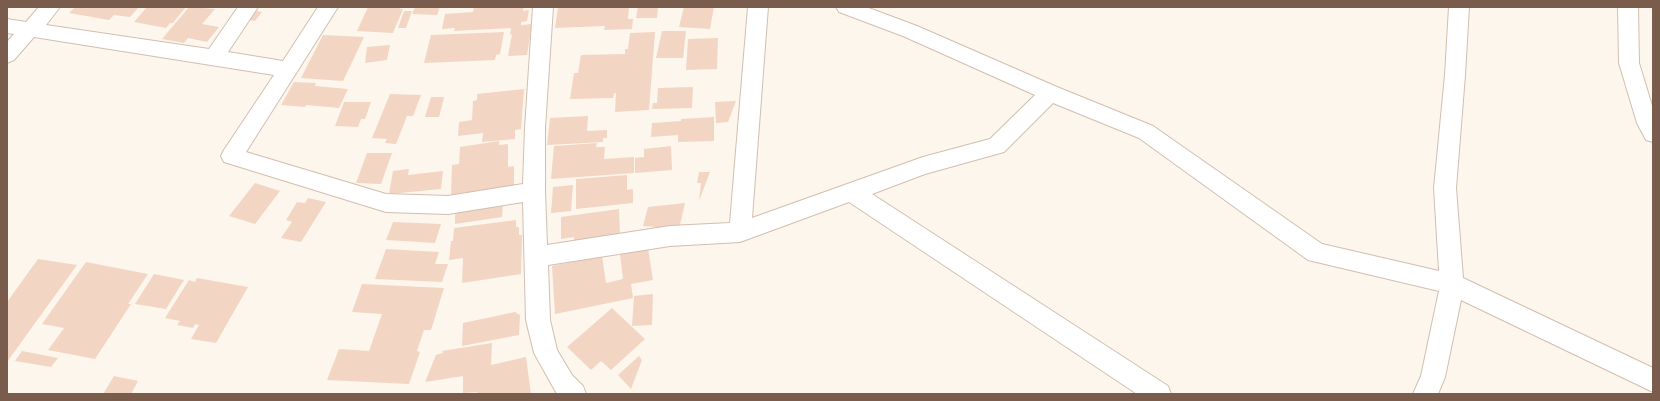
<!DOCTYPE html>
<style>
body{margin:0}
#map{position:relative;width:1660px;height:401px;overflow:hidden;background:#fdf6ec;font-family:Signika,sans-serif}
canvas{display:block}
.frame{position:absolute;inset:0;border:8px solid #7a5c4d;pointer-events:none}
</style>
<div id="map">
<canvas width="1660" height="401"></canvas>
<div class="frame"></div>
</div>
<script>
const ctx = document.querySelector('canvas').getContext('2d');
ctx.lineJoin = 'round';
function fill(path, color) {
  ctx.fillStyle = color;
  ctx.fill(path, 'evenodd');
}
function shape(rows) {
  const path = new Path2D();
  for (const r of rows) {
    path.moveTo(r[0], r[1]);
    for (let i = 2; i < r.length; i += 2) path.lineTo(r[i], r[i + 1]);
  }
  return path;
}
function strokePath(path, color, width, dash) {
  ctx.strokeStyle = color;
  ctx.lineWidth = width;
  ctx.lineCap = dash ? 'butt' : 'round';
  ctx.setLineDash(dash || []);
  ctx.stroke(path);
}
fill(shape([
 [75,7,139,7,130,17,114,15,109,20,69,13],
 [147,7,186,7,173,23,170,23,166,28,134,22],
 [189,7,215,9,202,24,219,27,207,42,188,38,184,43,162,39],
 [368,7,401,7,400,9,403,9,393,33,357,31],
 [415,7,440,7,437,15,412,14],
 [474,7,524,7,523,11,529,10,527,21,521,22,521,25,532,24,527,55,508,56,512,34,510,35,511,28,454,31,455,28,442,29,445,14,473,12],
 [558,7,605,7,605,8,629,7,628,19,633,19,632,29,604,30,605,26,555,28],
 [638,7,658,7,657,18,636,18],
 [684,7,714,7,710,29,679,27],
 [256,11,262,12,255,21,249,20],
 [404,11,412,11,406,28,398,28],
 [662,31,686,31,683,58,656,58],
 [504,32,500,54,496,55,495,60,424,63,431,35],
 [655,32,649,110,615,112,616,93,614,93,613,98,570,99,574,73,578,73,581,55,625,54,625,49,628,49,630,33],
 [323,35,364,37,343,81,301,78],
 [718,38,717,69,686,70,688,39],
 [390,45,387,60,365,63,367,47],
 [294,82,316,83,315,86,348,89,339,108,306,105,305,107,281,105],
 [693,87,692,108,652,109,653,103,657,103,658,88],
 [524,89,521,129,515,130,515,139,482,142,483,133,458,136,459,122,472,120,473,101,477,100,477,94],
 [390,94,421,95,413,116,407,116,396,144,385,143,387,139,372,138],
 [431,97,444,97,439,117,425,117],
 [736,101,728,122,716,123,715,102],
 [344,102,371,102,365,119,361,119,358,127,335,126],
 [588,116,587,131,607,130,607,138,603,138,603,142,547,145,550,118],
 [714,117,714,141,678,142,678,135,651,137,652,123,681,121,681,119],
 [499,141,499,145,508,144,508,167,514,166,514,186,451,195,452,165,459,164,460,147],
 [597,143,596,147,605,147,604,159,634,157,634,173,551,179,554,146],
 [671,146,672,170,635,173,635,158,644,157,644,149],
 [367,153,392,153,381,184,356,183],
 [409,169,408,175,443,171,441,189,389,194,393,171],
 [699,172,710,172,699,201,701,183,697,183],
 [627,175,627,190,633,189,633,203,576,209,576,179],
 [255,183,280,191,255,224,229,216],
 [573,185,571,211,551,213,553,187],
 [308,198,326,202,301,242,281,238,292,222,286,220,297,202,305,203],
 [503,203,502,217,455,224,455,210],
 [685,203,679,229,643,226,648,207],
 [619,209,620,235,574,241,574,237,561,239,561,217],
 [516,220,516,227,519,227,519,235,522,235,521,274,462,283,463,258,449,260,451,241,453,241,454,228],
 [393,222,441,224,435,243,386,240],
 [648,248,653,280,631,284,633,298,555,314,552,266,602,256,606,283,623,279,620,254],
 [386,249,439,252,435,264,448,264,442,282,375,279],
 [38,259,77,265,7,362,7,302],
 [86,262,148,274,128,304,131,304,95,359,48,350,64,328,42,324],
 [154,274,184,280,166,309,135,304],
 [197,278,248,287,216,343,191,339,199,325,195,324,193,328,177,325,180,321,165,318,189,280,195,282],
 [362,284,444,288,431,330,424,330,417,351,420,352,409,384,327,380,339,349,369,351,382,314,352,312],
 [653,294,652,325,632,326,634,296],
 [612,308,645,339,611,370,601,361,591,370,567,347],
 [515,312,520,315,519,335,462,346,463,323],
 [492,343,491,365,526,357,531,394,476,394,477,392,463,393,463,376,425,382,436,355,443,353,442,351],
 [22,351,58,358,51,367,15,361],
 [639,356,642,360,631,389,618,375],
 [114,376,138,381,131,394,103,394]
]), '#f3d5c3');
const minor = shape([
 [39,7,60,7,46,25,209,49,238,7,258,7,228,52,283,61,318,7,338,7,246,152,386,194,448,196,523,184,525,128,533,7,553,7,545,128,545,191,547,245,670,226,730,223,748,7,768,7,752,218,923,157,990,139,1035,95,903,36,839,12,836,7,866,7,917,26,1057,87,1153,126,1322,244,1439,271,1434,188,1445,75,1449,7,1469,7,1465,75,1456,188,1463,278,1653,368,1653,392,1461,300,1445,377,1438,394,1413,394,1421,376,1439,291,1308,260,1139,138,1053,103,1004,152,925,174,872,194,1168,386,1171,394,1137,394,849,202,740,242,670,246,548,265,550,320,557,350,572,375,583,386,586,394,557,394,534,353,526,320,523,202,448,214,386,212,224,162,221,156,224,150,274,75,34,37,14,60,7,63,7,42,14,34,7,33,7,19,26,22,39,7],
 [1618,7,1638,7,1639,63,1653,109,1653,142,1646,140,1637,123,1619,63,1618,7]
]);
strokePath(minor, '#d1beb0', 2);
fill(minor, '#fff');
</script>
